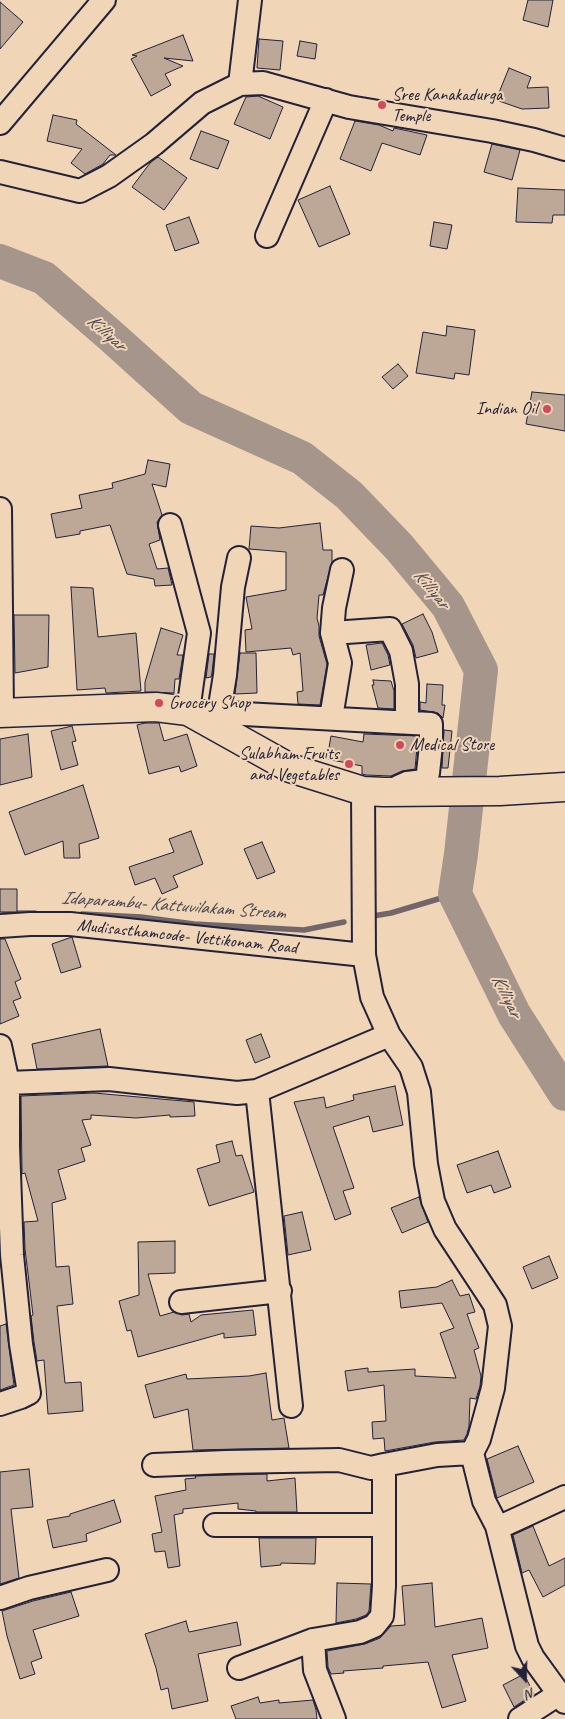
<!DOCTYPE html>
<style>
body{margin:0}
#map{position:relative;width:565px;height:1719px;overflow:hidden;background:#f0d5b7;font-family:Caveat,sans-serif}
canvas{display:block}
.north{position:absolute;left:500px;top:1654px;width:50px;height:50px;-webkit-text-stroke:4px #f0d5b7;paint-order:stroke;rotate:159deg;font-size:14px;font-weight:700;line-height:20px;text-align:center;color:#22223b}
.north::after{content:'';display:block;margin:auto;width:18px;height:22px;background:#22223b;clip-path:polygon(50% 0,100% 100%,50% 72%,0 100%)}
</style>
<div id="map">
<canvas width="565" height="1719"></canvas>
<div class="north">N</div>
</div>
<script>
const ctx = document.querySelector('canvas').getContext('2d');
ctx.lineJoin = 'round';
function shape(rows) {
  const path = new Path2D();
  for (const r of rows) {
    path.moveTo(r[0], r[1]);
    for (let i = 2; i < r.length; i += 2) path.lineTo(r[i], r[i + 1]);
  }
  return path;
}
function strokePath(path, color, width, dash) {
  ctx.strokeStyle = color;
  ctx.lineWidth = width;
  ctx.lineCap = dash ? 'butt' : 'round';
  ctx.setLineDash(dash || []);
  ctx.stroke(path);
}
function fill(path, color) {
  ctx.fillStyle = color;
  ctx.fill(path, 'evenodd');
}
function write(font, color, halo, rows, align = 'center') {
  ctx.font = font + ' Caveat,sans-serif';
  ctx.lineWidth = 4;
  ctx.setLineDash([]);
  ctx.textBaseline = 'middle';
  ctx.strokeStyle = halo;
  ctx.fillStyle = color;
  for (const [text, x, y, turn = 0] of rows) {
    ctx.save();
    ctx.translate(x, y);
    ctx.rotate((+turn || 0) * Math.PI / 180);
    ctx.textAlign = isNaN(turn) ? turn : align;
    if (halo) ctx.strokeText(text, 0, 0);
    ctx.fillText(text, 0, 0);
    ctx.restore();
  }
}
strokePath(shape([
 [82,914,141,917,194,924,304,930,344,922],
 [0,916,9,913,35,913],
 [373,916,391,913,455,894]
]), '#71676b', 5.5);
strokePath(shape([
 [0,261,44,278,111,336,191,408,302,458,349,495,399,547,448,606,481,670,461,854,455,894,514,1014,565,1094]
]), '#a6958b', 34);
const building = shape([
 [528,0,553,0,548,27,523,20,528,0],
 [0,2,23,22,0,49,0,2],
 [183,35,193,61,164,58,183,66,165,74,171,85,151,96,131,59,137,56,132,55,183,35],
 [259,39,283,41,280,70,257,68,259,39],
 [300,41,317,44,315,59,297,56,300,41],
 [509,68,531,77,527,88,548,87,549,108,522,109,496,100,509,68],
 [258,96,283,107,270,139,234,124,246,97,258,96],
 [53,115,77,120,76,124,116,155,110,155,103,164,85,174,71,163,82,149,47,141,53,115],
 [355,121,379,125,393,131,394,128,427,135,420,155,382,143,371,171,340,159,355,121],
 [201,131,229,141,218,169,190,159,201,131],
 [492,144,520,150,512,180,484,172,492,144],
 [158,157,187,178,164,210,132,187,150,163,158,157],
 [330,186,350,234,319,247,298,200,330,186],
 [518,188,565,190,565,215,553,215,552,223,516,222,518,188],
 [189,217,199,243,175,251,166,225,189,217],
 [434,222,452,225,447,249,430,246,434,222],
 [447,326,475,330,469,375,455,373,454,379,416,373,423,332,446,336,447,326],
 [398,364,408,376,393,389,382,377,398,364],
 [532,392,565,395,565,431,526,424,532,392],
 [148,460,170,464,166,487,152,484,162,515,157,522,160,540,149,544,157,569,168,568,172,585,155,586,154,579,127,574,110,525,80,531,80,534,56,538,51,514,82,508,79,495,113,488,112,483,145,474,148,460],
 [320,523,323,550,332,550,332,562,323,595,319,595,317,618,319,626,319,636,327,664,320,705,298,704,297,692,303,691,300,653,293,655,291,648,246,652,245,630,252,629,246,597,286,590,286,552,249,549,251,526,279,528,320,523],
 [71,587,93,588,98,637,136,633,141,691,106,693,105,688,77,690,71,587],
 [423,614,432,632,438,652,416,658,413,645,402,624,423,614],
 [14,615,49,615,48,667,15,673,14,615],
 [161,628,183,635,177,655,183,655,179,679,175,679,174,693,145,692,145,682,161,628],
 [382,643,388,655,390,665,371,670,366,645,382,643],
 [240,653,256,653,257,693,235,694,240,653],
 [209,654,214,654,212,673,211,677,206,678,209,654],
 [373,680,391,681,394,691,394,709,378,708,372,685,374,685,373,680],
 [427,684,443,685,442,705,445,705,443,718,438,713,420,710,420,702,426,703,427,684],
 [145,723,159,723,164,741,187,734,197,766,181,772,179,766,149,774,137,725,145,723],
 [72,726,76,741,72,742,78,765,61,770,51,731,72,726],
 [444,730,452,731,448,768,442,768,444,730],
 [28,734,32,777,0,785,0,739,28,734],
 [364,734,418,736,415,769,402,771,391,776,366,775,362,774,362,766,327,759,331,736,363,742,364,734],
 [83,785,99,838,79,844,80,858,64,858,63,841,25,855,9,812,83,785],
 [191,831,203,864,173,876,178,887,162,894,155,878,135,885,129,867,174,852,169,839,191,831],
 [262,842,275,872,257,879,244,849,262,842],
 [0,889,17,889,17,912,0,912,0,889],
 [72,937,81,967,61,973,52,944,72,937],
 [0,939,5,939,21,979,15,982,21,998,13,1001,19,1016,0,1024,0,939],
 [100,1029,108,1066,37,1069,32,1044,100,1029],
 [261,1034,270,1057,255,1063,246,1040,261,1034],
 [395,1086,403,1125,373,1132,369,1116,333,1127,354,1188,343,1191,351,1214,335,1220,294,1102,324,1097,326,1108,354,1100,353,1095,395,1086],
 [94,1093,194,1102,195,1116,170,1117,170,1115,136,1118,91,1115,91,1119,82,1120,91,1145,81,1148,85,1161,58,1170,66,1199,52,1203,56,1267,69,1266,73,1304,57,1306,65,1383,81,1382,83,1411,48,1414,44,1360,37,1361,34,1342,31,1316,33,1315,25,1249,24,1222,38,1221,25,1173,22,1174,21,1096,94,1093],
 [232,1141,236,1156,242,1155,254,1192,209,1206,197,1169,220,1162,216,1145,232,1141],
 [498,1151,511,1187,494,1193,491,1185,467,1193,457,1165,498,1151],
 [419,1197,428,1222,402,1233,391,1208,419,1197],
 [302,1212,311,1250,288,1255,284,1216,302,1212],
 [175,1241,175,1273,148,1274,160,1316,174,1312,182,1315,189,1314,191,1322,201,1315,253,1310,256,1335,224,1338,224,1333,138,1357,131,1330,127,1331,119,1301,139,1295,138,1242,175,1241],
 [549,1256,558,1278,532,1289,523,1267,549,1256],
 [452,1280,460,1296,469,1294,475,1312,467,1314,479,1348,474,1350,481,1376,480,1386,476,1399,470,1398,469,1426,467,1434,464,1440,435,1442,385,1451,384,1438,373,1439,372,1422,386,1421,384,1385,348,1391,345,1371,368,1368,368,1372,415,1369,415,1376,456,1378,440,1333,454,1328,442,1303,401,1308,399,1291,437,1287,452,1280],
 [6,1324,14,1385,0,1390,0,1326,6,1324],
 [266,1373,272,1420,284,1418,289,1448,193,1450,188,1409,154,1418,145,1385,186,1374,187,1379,249,1376,266,1373],
 [518,1446,534,1482,497,1498,487,1459,518,1446],
 [29,1469,33,1507,11,1509,19,1578,0,1584,0,1472,29,1469],
 [267,1474,267,1481,295,1478,297,1512,256,1512,256,1511,238,1509,238,1503,183,1509,183,1513,174,1515,180,1566,168,1568,165,1551,155,1552,152,1534,162,1532,155,1496,186,1490,185,1479,196,1478,195,1476,267,1474],
 [114,1500,121,1522,86,1534,87,1541,53,1548,47,1520,70,1516,70,1514,114,1500],
 [533,1526,549,1566,565,1558,565,1585,543,1597,529,1570,522,1573,513,1535,533,1526],
 [259,1538,316,1538,315,1564,281,1563,281,1565,261,1567,259,1538],
 [337,1583,371,1584,369,1611,366,1615,356,1619,336,1623,337,1583],
 [432,1583,435,1627,482,1618,488,1648,452,1655,466,1701,442,1708,428,1662,383,1666,383,1668,343,1671,344,1673,331,1674,328,1667,327,1651,365,1644,380,1638,391,1626,405,1625,402,1586,432,1583],
 [71,1592,79,1616,33,1630,42,1658,31,1662,35,1674,20,1679,7,1636,2,1611,33,1601,71,1592],
 [186,1621,189,1632,237,1622,241,1645,198,1654,208,1701,172,1709,168,1688,161,1690,156,1668,145,1634,186,1621],
 [524,1674,534,1694,514,1707,503,1685,524,1674],
 [258,1697,260,1703,279,1700,279,1703,313,1700,316,1710,317,1719,236,1719,231,1706,258,1697]
]);
fill(building, '#bda898');
strokePath(building, '#22223b', 1);
const minor = shape([
 [240,84,250,0],
 [0,123,104,0],
 [0,172,80,191,109,176,154,144,202,103,240,84,263,83,349,107,492,131,534,140,565,149],
 [267,236,326,100],
 [0,509,2,713],
 [170,525,199,633,188,711,431,724,431,745,428,773,425,781,407,783,398,787],
 [332,633,390,629,401,651,407,684,407,722],
 [219,712,225,675,233,587,239,558],
 [331,718,340,663,332,633,334,608,342,570],
 [0,926,30,924,70,924,364,955,363,791],
 [0,1046,8,1083,8,1146,12,1255,21,1344,29,1393,21,1397,0,1404],
 [8,1083,109,1079,237,1093,257,1091,389,1035],
 [257,1091,291,1406],
 [181,1302,280,1291],
 [472,1453,484,1501,497,1526,504,1525,565,1497],
 [154,1465,226,1462,339,1460,371,1468,384,1465],
 [215,1525,384,1525],
 [497,1526,527,1646,533,1658,565,1702],
 [0,1598,29,1588,107,1570],
 [313,1640,315,1670,334,1719],
 [239,1668,313,1640,360,1632,374,1626,382,1616,384,1586,384,1465,437,1455,472,1453,479,1439,493,1388,500,1326,495,1305,445,1229,433,1201,426,1164,419,1092,411,1067,389,1035,372,997,364,955],
 [520,1719,559,1694]
]);
const tertiary = shape([
 [0,713,156,707,188,711,290,768,363,791,384,792,500,791,565,787]
]);
strokePath(minor, '#22223b', 26);
strokePath(tertiary, '#22223b', 31);
strokePath(minor, '#f0d5b7', 22);
strokePath(tertiary, '#f0d5b7', 28);
for (const [x, y, r, color] of [
 [382,105,5,"#d1495b"],
 [547,409,5,"#d1495b"],
 [159,703,5,"#d1495b"],
 [400,745,5,"#d1495b"],
 [349,764,5,"#d1495b"]
]) {
  const dot = new Path2D();
  dot.arc(x, y, r, 0, 2 * Math.PI);
  ctx.fillStyle = color;
  ctx.fill(dot);
  strokePath(dot, '#f0d5b7', 2);
}
write('18px', '#22223b', '#f0d5b7', [
 ["Sree Kanakadurga",392,95],
 ["Temple",392,116],
 ["Indian Oil",537,409,"right"],
 ["Grocery Shop",169,703],
 ["Medical Store",410,745],
 ["Sulabham Fruits",339,754,"right"],
 ["and Vegetables",339,775,"right"]
], 'left');
write('18px', '#22223b', '#f0d5b7', [
 ["Mudisasthamcode- Vettikonam Road",187,937,6]
]);
write('italic 19px', '#4a4453', '#f0d5b7', [
 ["Killiyar",106,333,41],
 ["Killiyar",431,589,50],
 ["Idaparambu- Kattuvilakam Stream",173,906,4],
 ["Killiyar",506,996,63]
]);
</script>
